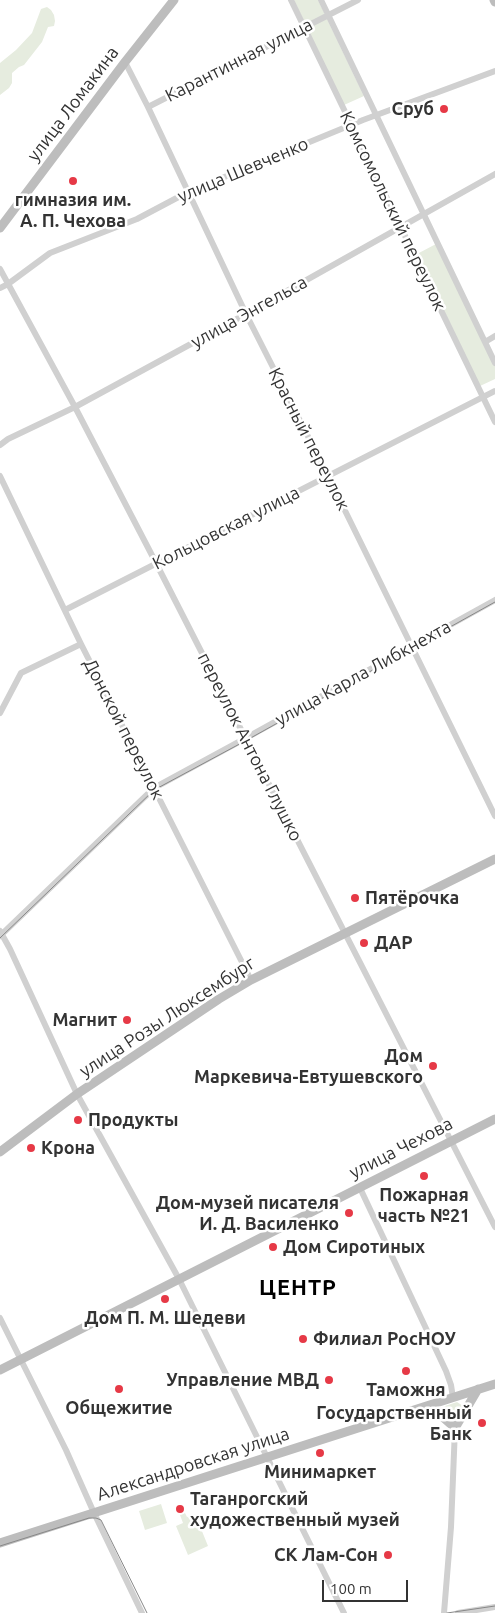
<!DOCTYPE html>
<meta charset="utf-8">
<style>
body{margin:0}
#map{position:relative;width:495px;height:1613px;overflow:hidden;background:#fff;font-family:Ubuntu,sans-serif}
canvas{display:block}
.scale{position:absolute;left:322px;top:1580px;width:86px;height:22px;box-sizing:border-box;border:2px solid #333;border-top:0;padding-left:6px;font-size:15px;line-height:18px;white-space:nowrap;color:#333;-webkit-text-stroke:4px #fff;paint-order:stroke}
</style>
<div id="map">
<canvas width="495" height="1613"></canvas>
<div class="scale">100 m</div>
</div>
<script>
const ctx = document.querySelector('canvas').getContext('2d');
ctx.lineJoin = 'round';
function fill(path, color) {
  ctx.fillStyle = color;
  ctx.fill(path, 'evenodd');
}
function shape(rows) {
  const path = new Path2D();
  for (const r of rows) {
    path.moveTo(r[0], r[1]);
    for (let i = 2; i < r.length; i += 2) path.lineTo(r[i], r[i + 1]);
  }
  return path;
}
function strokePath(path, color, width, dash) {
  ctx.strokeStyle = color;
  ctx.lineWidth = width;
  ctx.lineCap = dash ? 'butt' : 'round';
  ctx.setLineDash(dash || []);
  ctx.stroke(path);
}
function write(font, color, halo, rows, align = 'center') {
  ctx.font = font + ' Ubuntu,sans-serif';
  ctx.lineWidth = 5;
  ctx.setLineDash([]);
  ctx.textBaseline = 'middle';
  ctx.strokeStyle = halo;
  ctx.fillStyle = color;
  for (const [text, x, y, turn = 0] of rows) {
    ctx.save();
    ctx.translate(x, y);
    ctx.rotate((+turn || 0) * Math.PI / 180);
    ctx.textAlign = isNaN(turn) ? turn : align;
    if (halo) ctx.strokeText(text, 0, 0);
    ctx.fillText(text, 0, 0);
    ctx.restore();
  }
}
fill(shape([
 [294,0,318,0,364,96,344,105],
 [47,7,51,10,54,15,55,21,54,26,48,27,42,42,24,65,19,67,12,73,12,83,9,88,0,95,0,63,16,50,32,33,41,9],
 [436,244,495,366,495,379,480,386,417,254],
 [457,1402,463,1406,455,1421,442,1411,442,1410,445,1406],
 [161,1504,167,1523,145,1530,139,1511],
 [185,1513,187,1517,195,1514,208,1546,188,1555,176,1526,183,1523,180,1515]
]), '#e6ecdf');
strokePath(shape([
 [291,0,495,422],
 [321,0,495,363],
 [125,62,148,107,246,314,328,476,495,816],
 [148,107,358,0],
 [0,269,75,407,156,563,495,1227],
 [0,288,8,284,50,253,137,219,188,192,363,120,495,71],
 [485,342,495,336],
 [0,445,8,439,75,407,246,314,495,174],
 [0,476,81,644,251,980],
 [65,610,495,391],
 [0,713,21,673,81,644],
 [0,931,10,949,77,1094,179,1279,344,1613],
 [0,936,154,788,246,738,495,600],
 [360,1188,446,1371,451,1385,453,1398],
 [0,1318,66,1450,94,1513,142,1613],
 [444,1613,451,1527,455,1428],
 [458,1613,495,1607]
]), '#d0d0d0', 6);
strokePath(shape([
 [494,0,495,2],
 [0,228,125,62,174,0],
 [0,1152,77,1094,219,999,251,980,495,859],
 [0,1370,495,1119],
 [425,1407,438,1413,455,1428,478,1389],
 [0,1543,495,1384]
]), '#bdbdbd', 9);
strokePath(shape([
 [0,938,154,790,247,740,495,602],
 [0,1546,89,1518,96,1518,101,1520,147,1613],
 [447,1613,495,1606]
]), '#888', 1);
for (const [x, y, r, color] of [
 [444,109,5,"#e63946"],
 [73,181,5,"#e63946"],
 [355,898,5,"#e63946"],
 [364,943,5,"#e63946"],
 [127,1020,5,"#e63946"],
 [433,1066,5,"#e63946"],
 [78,1120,5,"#e63946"],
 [31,1148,5,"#e63946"],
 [424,1176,5,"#e63946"],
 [349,1213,5,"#e63946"],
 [273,1247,5,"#e63946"],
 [165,1299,5,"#e63946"],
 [303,1339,5,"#e63946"],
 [406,1371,5,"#e63946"],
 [329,1380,5,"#e63946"],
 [119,1389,5,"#e63946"],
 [482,1423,5,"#e63946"],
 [320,1453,5,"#e63946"],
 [180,1509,5,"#e63946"],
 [388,1555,5,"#e63946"]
]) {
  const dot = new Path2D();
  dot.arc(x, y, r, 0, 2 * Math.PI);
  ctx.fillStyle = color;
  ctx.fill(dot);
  strokePath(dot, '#fff', 2);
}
write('18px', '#333', '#fff', [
 ["Карантинная улица",239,60,-27],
 ["улица Ломакина",73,104,-53],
 ["улица Шевченко",243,170,-23],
 ["Комсомольский переулок",393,211,64],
 ["улица Энгельса",249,312,-29],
 ["Красный переулок",309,439,63],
 ["Кольцовская улица",226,528,-27],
 ["улица Карла Либкнехта",363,673,-29],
 ["Донской переулок",124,729,63],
 ["переулок Антона Глушко",250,747,63],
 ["улица Розы Люксембург",167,1017,-33],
 ["улица Чехова",401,1148,-27],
 ["Александровская улица",193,1464,-18]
]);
write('bold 18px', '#333', '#fff', [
 ["Сруб",434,109],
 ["гимназия им.",73,200,"center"],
 ["А. П. Чехова",73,221,"center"],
 ["Пятёрочка",365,898,"left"],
 ["ДАР",374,943,"left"],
 ["Магнит",117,1020],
 ["Дом",423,1056],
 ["Маркевича-Евтушевского",423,1077],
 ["Продукты",88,1120,"left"],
 ["Крона",41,1148,"left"],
 ["Пожарная",424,1195,"center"],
 ["часть №21",424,1216,"center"],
 ["Дом-музей писателя",339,1203],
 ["И. Д. Василенко",339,1224],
 ["Дом Сиротиных",283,1247,"left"],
 ["Дом П. М. Шедеви",165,1318,"center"],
 ["Филиал РосНОУ",313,1339,"left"],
 ["Управление МВД",319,1380],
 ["Таможня",406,1390,"center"],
 ["Общежитие",119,1408,"center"],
 ["Государственный",472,1413],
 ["Банк",472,1434],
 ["Минимаркет",320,1472,"center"],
 ["Таганрогский",190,1499,"left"],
 ["художественный музей",190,1520,"left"],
 ["СК Лам-Сон",378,1555]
], 'right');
ctx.letterSpacing = '1px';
write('bold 22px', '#000', '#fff', [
 ["ЦЕНТР",298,1288]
]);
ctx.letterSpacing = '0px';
</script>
